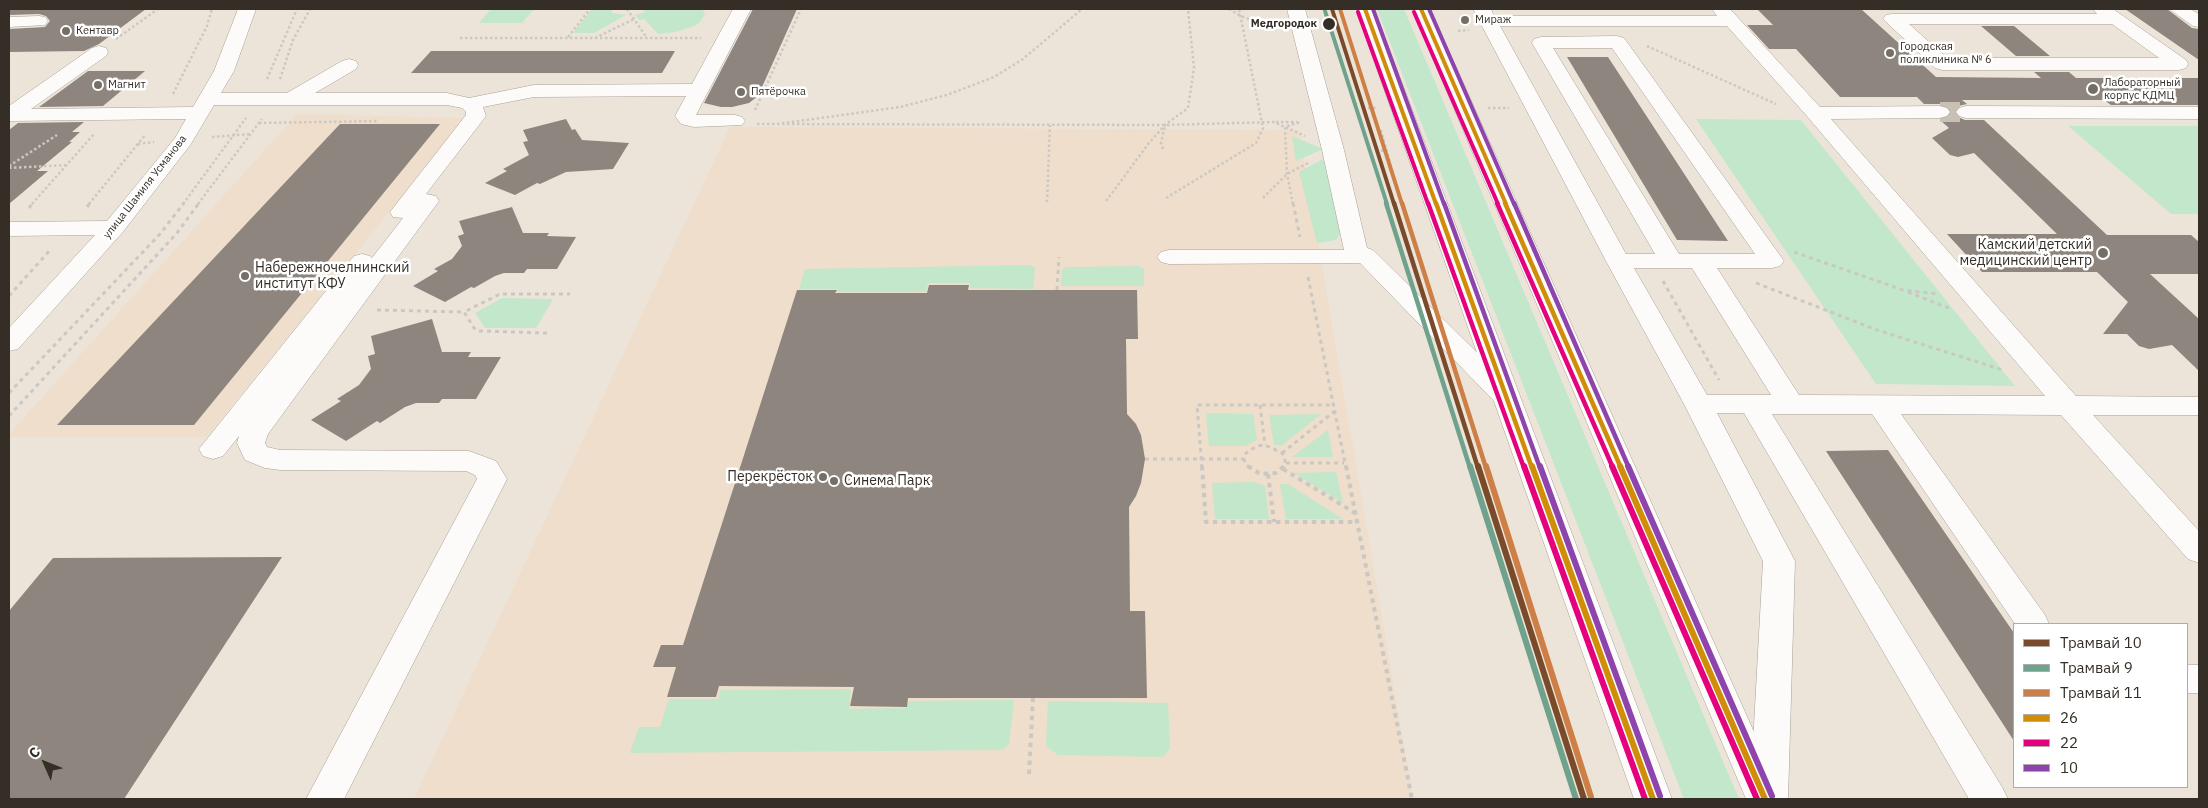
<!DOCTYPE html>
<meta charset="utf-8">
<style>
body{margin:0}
#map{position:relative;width:2208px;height:808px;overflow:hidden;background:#ede4d9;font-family:"IBM Plex Sans",sans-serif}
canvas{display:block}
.frame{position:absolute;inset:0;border:10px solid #342e26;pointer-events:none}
.legend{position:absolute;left:2013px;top:623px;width:175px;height:165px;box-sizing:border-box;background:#fff;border:1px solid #aeaba8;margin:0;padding:6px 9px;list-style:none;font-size:15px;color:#342e26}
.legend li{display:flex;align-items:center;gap:10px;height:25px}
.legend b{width:25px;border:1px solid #aeaba8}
.north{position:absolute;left:20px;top:738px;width:50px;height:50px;-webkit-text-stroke:4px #fff;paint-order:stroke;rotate:314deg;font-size:14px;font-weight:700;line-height:20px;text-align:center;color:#342e26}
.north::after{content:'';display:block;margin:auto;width:18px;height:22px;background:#342e26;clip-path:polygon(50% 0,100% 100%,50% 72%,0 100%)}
</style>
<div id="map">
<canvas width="2208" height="808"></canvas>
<div class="frame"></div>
<ul class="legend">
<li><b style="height:6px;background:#7a4b2a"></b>Трамвай 10</li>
<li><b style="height:6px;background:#6fa28c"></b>Трамвай 9</li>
<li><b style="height:6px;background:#ce7f46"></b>Трамвай 11</li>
<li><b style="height:6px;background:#d08e08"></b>26</li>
<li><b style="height:6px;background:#e5007d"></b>22</li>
<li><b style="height:6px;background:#8e44ad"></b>10</li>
</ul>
<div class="north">С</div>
</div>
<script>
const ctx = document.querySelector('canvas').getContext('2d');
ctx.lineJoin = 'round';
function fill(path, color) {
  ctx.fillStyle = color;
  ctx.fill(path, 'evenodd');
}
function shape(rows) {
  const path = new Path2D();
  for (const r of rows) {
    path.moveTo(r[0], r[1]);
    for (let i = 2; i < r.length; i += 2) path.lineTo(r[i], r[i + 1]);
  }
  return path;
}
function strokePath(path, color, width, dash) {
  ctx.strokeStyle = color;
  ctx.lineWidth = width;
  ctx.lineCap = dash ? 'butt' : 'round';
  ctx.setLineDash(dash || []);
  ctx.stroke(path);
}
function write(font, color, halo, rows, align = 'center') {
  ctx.font = font + ' "IBM Plex Sans",sans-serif';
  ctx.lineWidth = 5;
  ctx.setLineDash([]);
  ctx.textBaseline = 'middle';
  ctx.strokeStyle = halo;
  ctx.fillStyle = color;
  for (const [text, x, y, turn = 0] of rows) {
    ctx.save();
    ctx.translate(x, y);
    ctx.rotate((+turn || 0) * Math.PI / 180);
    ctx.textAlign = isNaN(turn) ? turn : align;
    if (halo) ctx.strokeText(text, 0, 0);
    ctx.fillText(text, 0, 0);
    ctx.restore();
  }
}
fill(shape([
 [297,114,466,118,206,437,9,437,9,434],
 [730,127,1299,130,1413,799,414,799]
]), '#eedecb');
fill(shape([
 [491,9,534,9,522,23,479,23],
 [592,9,612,9,612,13,626,15,594,33,573,33],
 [643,9,702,9,705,14,700,22,694,26,676,32,658,34,644,19,639,20,635,15,646,12],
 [1377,9,1404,9,1739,799,1684,799],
 [1696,119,1801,120,2015,386,1876,384],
 [2068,126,2199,126,2199,214,2171,214],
 [1292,136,1323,149,1296,161],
 [1323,159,1342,231,1336,240,1317,243,1299,172],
 [1030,265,1035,268,1033,289,970,288,970,283,928,283,926,292,837,292,838,289,799,289,805,269],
 [1139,266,1144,269,1144,286,1061,286,1062,270,1065,267],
 [502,298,553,299,536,328,485,328,475,313],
 [1206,413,1253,414,1257,440,1245,446,1209,446],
 [1321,414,1282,445,1274,445,1269,415],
 [1328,430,1333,457,1292,457],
 [1336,472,1343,503,1294,473],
 [1253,482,1265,486,1269,519,1215,519,1212,483],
 [1280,484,1288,484,1343,519,1286,519],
 [851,689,849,709,906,708,909,701,1014,700,1009,744,1004,749,997,750,630,753,639,727,660,727,669,699,718,699,721,690],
 [1048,701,1168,703,1170,748,1163,757,1058,755,1046,746]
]), '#c2e7ca');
fill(shape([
 [9,9,63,10,146,9,99,44,84,51,9,52,9,29,45,27,50,21,46,16,39,14,9,15],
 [753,9,797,9,758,96,749,103,732,107,721,107,704,103],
 [1757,9,1861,9,1936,77,2041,78,2034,72,2069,72,2076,78,2199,78,2199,105,2111,105,2104,100,1962,100,1967,104,1958,106,1954,112,1958,117,1965,120,1984,120,2107,235,2191,235,2199,242,2199,274,2150,274,2199,319,2199,371,2172,345,2149,349,2139,346,2127,334,2103,334,2128,302,2097,272,1982,272,1947,234,2057,234,1974,153,1958,157,1950,155,1932,138,1949,128,1940,120,1948,118,1952,113,1948,107,1940,104,1924,104,1917,97,1840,97,1796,49,1769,49,1747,25,1773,25],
 [2125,9,2167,9,2192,28,2199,29,2199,60],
 [1981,26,2014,26,2050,56,2016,56],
 [431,51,675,51,662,73,411,73],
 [1567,57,1608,57,1728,241,1677,240],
 [88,71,145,71,103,106,39,107],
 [566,119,572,130,575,129,582,140,629,143,613,169,566,172,540,184,537,183,515,195,485,183,507,171,503,169,529,155,523,142,528,141,523,130],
 [84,122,72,132,80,132,69,142,72,142,37,171,48,171,9,204,9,130,18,123],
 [340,124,440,124,194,425,57,425],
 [512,207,523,233,549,233,547,236,576,237,557,269,527,269,524,273,504,273,495,276,474,288,471,287,445,302,413,286,438,271,434,269,452,259,462,246,458,236,464,234,459,221],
 [929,285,969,285,968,290,1137,290,1138,339,1126,339,1127,414,1136,424,1141,435,1145,459,1141,483,1136,496,1129,507,1130,611,1145,611,1147,698,908,698,907,707,850,706,854,687,719,686,716,697,667,697,676,667,653,667,661,645,683,645,797,290,837,290,835,293,927,293],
 [432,319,442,352,471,352,468,357,501,357,476,399,442,399,439,403,416,403,405,407,380,423,377,421,346,441,311,420,341,401,337,399,359,385,371,369,368,356,375,354,371,336],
 [1888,450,2014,633,2014,741,1826,451],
 [282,557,124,799,9,799,9,611,53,558]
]), '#8d857e');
strokePath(shape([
 [1940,112,1966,112]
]), '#c8c0b5', 20, [20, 10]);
const minor = shape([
 [238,9,256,9,234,71,221,93,287,93,342,61,349,59,356,61,358,65,356,69,315,93,447,93,469,98,534,85,692,84,733,9,751,9,696,115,735,115,742,117,745,121,742,125,694,127,681,124,675,116,686,96,534,97,483,107,486,116,426,194,436,196,439,201,268,434,265,443,267,447,280,450,469,451,496,461,507,479,344,799,306,799,477,479,475,475,466,471,280,470,265,468,245,460,237,443,239,436,223,456,213,459,203,456,199,449,354,256,362,254,370,256,372,258,403,218,393,217,390,212,466,115,466,112,462,108,447,105,214,105,191,144,122,233,18,349,9,351,9,328,95,235,9,236,9,222,107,221,175,138,186,119,9,121,9,106,92,48,99,46,106,48,108,52,106,56,31,109,193,107,214,71,238,9],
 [1287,9,1305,9,1344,150,1367,248,1373,250,1515,390,1519,396,1515,402,1505,405,1495,402,1360,263,1169,264,1161,262,1157,257,1161,252,1169,250,1344,250,1322,150,1287,9],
 [1473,9,1491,9,1494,16,1717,16,1712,9,1730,9,1820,107,1940,106,1947,108,1950,112,1947,116,1940,118,1831,119,2076,396,2199,397,2199,415,2093,415,2199,531,2199,563,2188,559,2061,415,1901,414,2045,615,2049,624,2015,624,1872,414,1772,414,2002,787,2008,799,1969,799,1744,413,1717,413,1795,561,1788,799,1750,799,1763,561,1684,404,1606,261,1473,9],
 [1500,26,1727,26,1806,115,2045,396,1799,395,1717,268,1772,268,1780,266,1784,261,1624,38,1617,36,1541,37,1534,39,1532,43,1655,254,1626,254,1500,26],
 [1553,48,1612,48,1755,254,1679,254,1553,48],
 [1634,268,1692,268,1771,395,1707,395,1634,268],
 [2093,9,2113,9,2186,60,2188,64,2186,68,2179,70,1942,70,1935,68,1883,19,1886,15,1892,14,2097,14,2093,9],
 [1909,24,2112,24,2159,58,1947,58,1909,24],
 [2169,9,2190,9,2199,14,2199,27,2193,26,2169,9],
 [39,16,45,17,48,21,45,25,9,27,9,17,39,16],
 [1966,106,2199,107,2199,119,1966,118,1959,116,1956,112,1959,108,1966,106],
 [2187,665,2199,665,2199,693,2187,693,2187,665]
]);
const major = shape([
 [1356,9,1374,9,1672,799,1634,799,1356,9],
 [1412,9,1430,9,1784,799,1746,799,1412,9]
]);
strokePath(minor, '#a7a097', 1);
strokePath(major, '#a7a097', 1);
strokePath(shape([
 [627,9,647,38],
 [1229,9,1241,16,1277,29],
 [1458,31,1469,30],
 [568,37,590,9],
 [460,38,701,38],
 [595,38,634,19],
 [116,39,158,9],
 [1647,46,1776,104],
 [267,79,297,9],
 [280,79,293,40,310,9],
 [173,94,207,26,212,9],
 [1363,108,1376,108],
 [1488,108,1509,108],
 [755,110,801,9],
 [1276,122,1297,122],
 [259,123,379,121],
 [757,124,1165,125,1274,122,1305,136],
 [777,124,900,107,947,95,994,77,1023,59,1082,9],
 [1381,130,1397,188],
 [212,137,250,134],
 [138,144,154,142],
 [1163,149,1161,143,1165,126],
 [1376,150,1386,151],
 [9,166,57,135],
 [9,168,67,165],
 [1166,198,1256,143,1263,128,1239,9],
 [1263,198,1287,174,1310,162],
 [1106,201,1149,143,1165,125,1188,108,1194,68,1188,9],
 [1047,202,1050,125],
 [32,204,94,134],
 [89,204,146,134],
 [183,204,246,118],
 [198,204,262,119],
 [1293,204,1287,174,1285,127,1301,122]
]), '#cbc8c4', 2.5, [2.5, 2.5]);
strokePath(shape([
 [1293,203,1300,237],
 [87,207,90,203],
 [29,208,33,203],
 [1794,252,1903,290,1939,294],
 [1308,277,1346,468],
 [1663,281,1719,380],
 [1756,283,1877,330,2003,370],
 [1057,290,1059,257],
 [1908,292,1951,309],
 [9,296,50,250],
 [377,310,464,312],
 [547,333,479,331,474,328,464,312,500,294,570,294],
 [9,393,160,234,184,203],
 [1260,405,1265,445],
 [9,416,177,233,199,203],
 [1282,453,1335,411],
 [1145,459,1244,459],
 [1286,463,1344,463],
 [1202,468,1197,405,1333,405],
 [1250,468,1246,465,1244,459,1246,453,1257,446,1265,445,1282,453,1285,458,1285,466,1283,468]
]), '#cbc8c4', 3, [4, 4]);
strokePath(shape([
 [1202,466,1206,522,1357,522],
 [1248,466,1260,474,1276,473,1284,466],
 [1346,466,1412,799],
 [1283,469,1355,513],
 [1268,474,1274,522],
 [1029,774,1033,698]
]), '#cbc8c4', 4, [4.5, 4.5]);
fill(minor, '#fcfbf9');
fill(major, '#fcfbf9');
strokePath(shape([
 [1365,9,1436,204],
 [1421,9,1506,204]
]), '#d08e08', 4);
strokePath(shape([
 [1436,203,1532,468],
 [1505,203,1621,468]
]), '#d08e08', 4.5);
strokePath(shape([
 [1532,466,1653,799],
 [1620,466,1765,799]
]), '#d08e08', 6);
strokePath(shape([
 [1358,12,1428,204],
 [1414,12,1498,204]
]), '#e5007d', 4);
strokePath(shape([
 [1428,203,1524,468],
 [1497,203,1613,468]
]), '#e5007d', 4.5);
strokePath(shape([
 [1524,466,1645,799],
 [1612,466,1757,799]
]), '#e5007d', 6);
strokePath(shape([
 [1373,9,1444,204],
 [1429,9,1514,204]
]), '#8e44ad', 4);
strokePath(shape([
 [1444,203,1540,468],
 [1514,203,1629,468]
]), '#8e44ad', 4.5);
strokePath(shape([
 [1540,466,1660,796],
 [1628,466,1772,796]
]), '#8e44ad', 6);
strokePath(shape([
 [1332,9,1394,204]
]), '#7a4b2a', 4);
strokePath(shape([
 [1394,203,1478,468]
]), '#7a4b2a', 4.5);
strokePath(shape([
 [1478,466,1584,799]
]), '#7a4b2a', 6);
strokePath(shape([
 [1325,11,1387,204]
]), '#6fa28c', 4);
strokePath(shape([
 [1386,203,1470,468]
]), '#6fa28c', 4.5);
strokePath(shape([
 [1470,466,1576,799]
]), '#6fa28c', 6);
strokePath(shape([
 [1340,9,1402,204]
]), '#ce7f46', 4);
strokePath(shape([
 [1402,203,1486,468]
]), '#ce7f46', 4.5);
strokePath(shape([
 [1486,466,1591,797]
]), '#ce7f46', 6);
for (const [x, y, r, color] of [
 [1465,20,5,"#756e65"],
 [1329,24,7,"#342e26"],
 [66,31,5,"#756e65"],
 [1890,53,5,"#756e65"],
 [98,85,5,"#756e65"],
 [2093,89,6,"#756e65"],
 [741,92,5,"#756e65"],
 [2103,253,6,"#756e65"],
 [245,276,5,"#756e65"],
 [823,477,5,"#756e65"],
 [834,481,5,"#756e65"]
]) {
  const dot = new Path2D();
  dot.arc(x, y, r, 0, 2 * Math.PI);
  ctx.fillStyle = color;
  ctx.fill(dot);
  strokePath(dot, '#fff', 2);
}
write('11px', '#342e26', '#fff', [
 ["Мираж",1475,20],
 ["Кентавр",76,31],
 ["Городская",1900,47],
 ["поликлиника № 6",1900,60],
 ["Лабораторный",2104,83],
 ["корпус КДМЦ",2104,96],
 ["Магнит",108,85],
 ["Пятёрочка",751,92]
], 'left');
write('bold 11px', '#342e26', '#fff', [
 ["Медгородок",1317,24]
], 'right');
write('11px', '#342e26', '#fff', [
 ["улица Шамиля Усманова",145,187,-52]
]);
write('14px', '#342e26', '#fff', [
 ["Камский детский",2092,245],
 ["медицинский центр",2092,261],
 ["Набережночелнинский",255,268,"left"],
 ["институт КФУ",255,284,"left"],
 ["Перекрёсток",813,477],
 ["Синема Парк",844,481,"left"]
], 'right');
</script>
